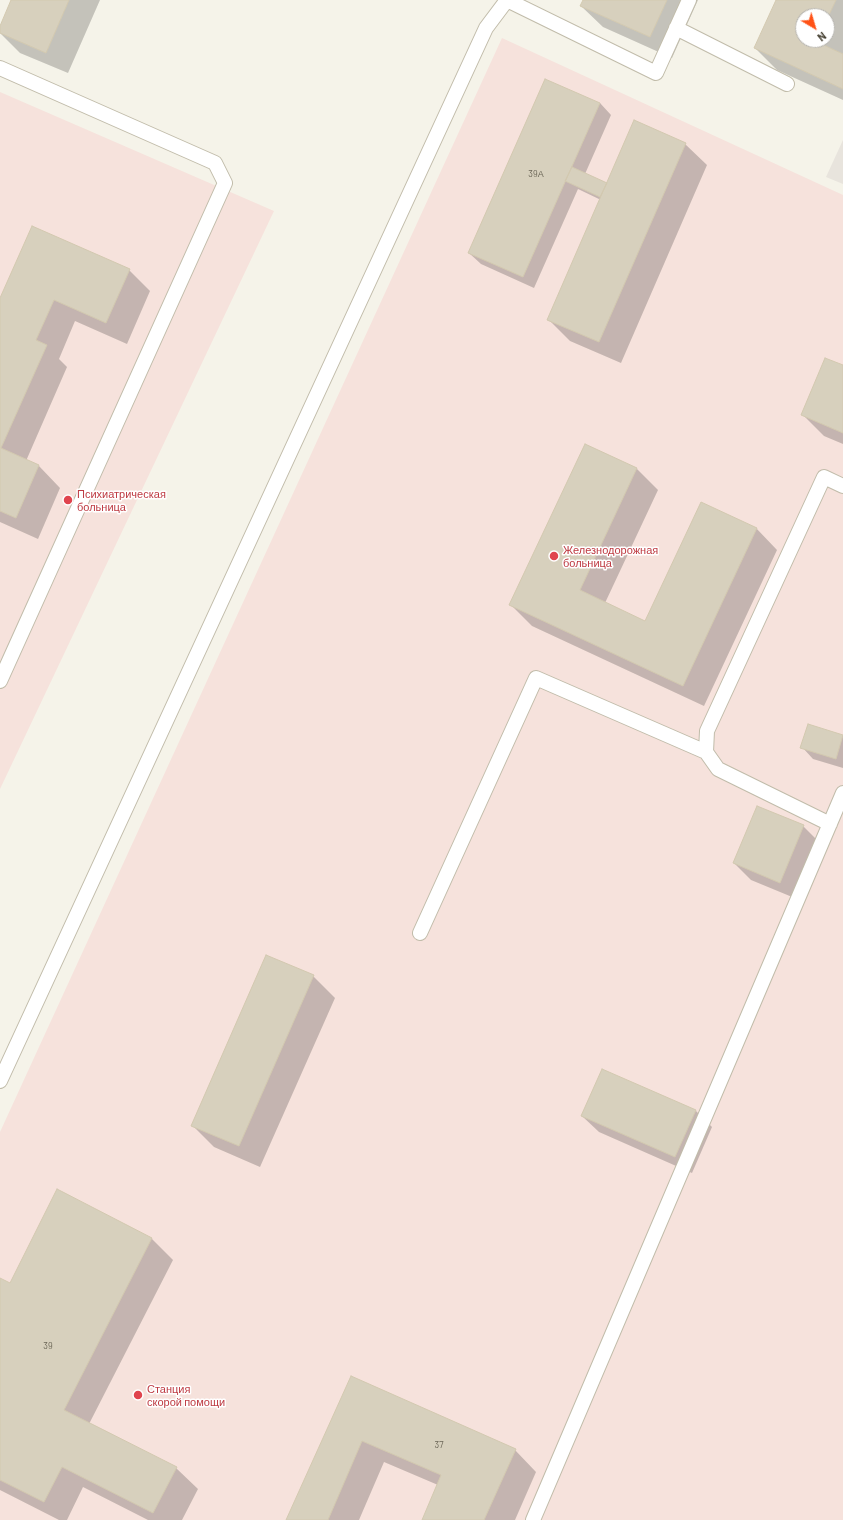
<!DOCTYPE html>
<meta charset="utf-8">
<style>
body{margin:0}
#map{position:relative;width:843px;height:1520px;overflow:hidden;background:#f5f3e9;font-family:Barlow,sans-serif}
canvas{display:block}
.north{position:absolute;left:795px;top:8px;width:40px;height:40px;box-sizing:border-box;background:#fff;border:1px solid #b6b4af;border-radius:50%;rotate:142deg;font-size:11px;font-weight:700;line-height:16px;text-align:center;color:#494436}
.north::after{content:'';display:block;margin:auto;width:14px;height:18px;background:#ff5216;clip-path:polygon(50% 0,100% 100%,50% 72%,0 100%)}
</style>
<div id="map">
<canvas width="843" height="1520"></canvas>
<div class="north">N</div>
</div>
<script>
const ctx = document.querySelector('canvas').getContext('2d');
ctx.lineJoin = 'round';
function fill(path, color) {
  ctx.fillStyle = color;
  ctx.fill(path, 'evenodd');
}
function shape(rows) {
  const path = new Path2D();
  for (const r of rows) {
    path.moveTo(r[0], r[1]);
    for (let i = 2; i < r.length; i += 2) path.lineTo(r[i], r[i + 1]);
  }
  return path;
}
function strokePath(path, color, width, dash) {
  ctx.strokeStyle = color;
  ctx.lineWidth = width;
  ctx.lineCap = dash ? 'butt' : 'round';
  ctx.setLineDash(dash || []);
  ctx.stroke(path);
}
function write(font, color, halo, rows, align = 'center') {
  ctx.font = font + ' Barlow,sans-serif';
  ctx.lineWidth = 3;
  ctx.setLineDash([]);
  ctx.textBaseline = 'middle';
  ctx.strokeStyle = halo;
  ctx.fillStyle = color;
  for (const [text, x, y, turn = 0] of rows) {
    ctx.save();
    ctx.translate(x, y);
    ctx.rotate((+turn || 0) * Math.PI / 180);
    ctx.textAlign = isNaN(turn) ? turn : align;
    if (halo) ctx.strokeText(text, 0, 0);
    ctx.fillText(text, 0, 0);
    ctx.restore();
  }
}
fill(shape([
 [843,140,843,184,826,177]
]), '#e8e4dd');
fill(shape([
 [502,38,843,195,843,1520,0,1520,0,1132],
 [0,92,274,211,0,789]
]), '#f6e2dc');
fill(shape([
 [12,0,100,0,68,73,20,53,0,33,0,29],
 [584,0,698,0,672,58,603,27,581,6],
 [777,0,843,0,843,100,777,70,755,48],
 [803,16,827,16,827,40,803,40],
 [600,103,611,115,585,174,607,184,685,144,707,165,621,363,570,341,549,320,601,200,578,189,534,288,481,264,469,253],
 [129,270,150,291,127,344,75,321,59,359,67,367,26,461,39,466,60,488,38,539,0,522,0,300],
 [843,366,843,444,824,436,803,415],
 [586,445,637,469,658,490,605,603,645,622,756,528,777,550,704,706,532,626,511,605],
 [808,725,843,736,843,768,813,759,802,747],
 [803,826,820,843,797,899,751,880,734,863],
 [313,976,335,998,260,1167,214,1147,193,1126],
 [696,1111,712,1127,692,1173,599,1132,582,1116],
 [151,1238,173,1260,89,1424,176,1468,198,1489,182,1520,148,1520,83,1487,67,1520,59,1520,0,1490,0,1279,10,1284],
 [351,1378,515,1450,536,1472,515,1520,423,1520,438,1485,384,1462,359,1520,288,1520]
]), '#0003');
const building = shape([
 [11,0,69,0,46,53,0,33,0,26,11,0],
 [583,0,667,0,650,37,580,6,583,0],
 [776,0,836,0,827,19,827,16,803,16,803,40,818,40,817,42,843,54,843,89,754,48,776,0],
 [545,79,600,103,523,277,468,253,545,79],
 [634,120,686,143,599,342,547,320,634,120],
 [572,167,607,183,600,197,565,181,572,167],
 [32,226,130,269,106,323,54,300,36,340,47,345,1,448,39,465,16,518,0,511,0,298,32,226],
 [825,358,843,365,843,433,801,415,825,358],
 [585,444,637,468,580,590,645,621,701,502,757,528,683,686,509,605,585,444],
 [808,724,843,735,836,759,800,748,808,724],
 [757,806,804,825,780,883,733,863,757,806],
 [266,955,314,975,239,1146,191,1126,266,955],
 [602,1069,696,1110,675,1157,581,1116,602,1069],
 [57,1189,152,1238,64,1410,177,1467,153,1513,62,1467,44,1502,0,1480,0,1278,10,1283,57,1189],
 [351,1376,516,1449,484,1520,422,1520,441,1475,362,1441,328,1520,286,1520,351,1376]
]);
fill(building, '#d7d0bd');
strokePath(building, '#d3c9b0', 1);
const service = shape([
 [507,0,656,73,689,0],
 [676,28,787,84],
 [0,68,215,163,225,183,0,681],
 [830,824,718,769,706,752,707,731,824,477,843,486],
 [420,933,536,678,706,752],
 [0,1081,486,28,507,0],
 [533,1520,843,793]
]);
strokePath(service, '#c1bcaa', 16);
strokePath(service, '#fff', 14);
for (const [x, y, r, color] of [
 [68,500,5,"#e0444e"],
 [554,556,5,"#e0444e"],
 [138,1395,5,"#e0444e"]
]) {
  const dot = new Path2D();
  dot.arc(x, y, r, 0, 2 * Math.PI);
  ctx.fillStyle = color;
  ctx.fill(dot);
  strokePath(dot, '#fff', 1.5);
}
write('9px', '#6c6758', null, [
 ["39А",536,174],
 ["39",48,1346],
 ["37",439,1445]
]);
write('11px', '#be3a42', '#fff', [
 ["Психиатрическая",77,494],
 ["больница",77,507],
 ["Железнодорожная",563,550],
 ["больница",563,563],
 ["Станция",147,1389],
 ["скорой помощи",147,1402]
], 'left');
</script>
